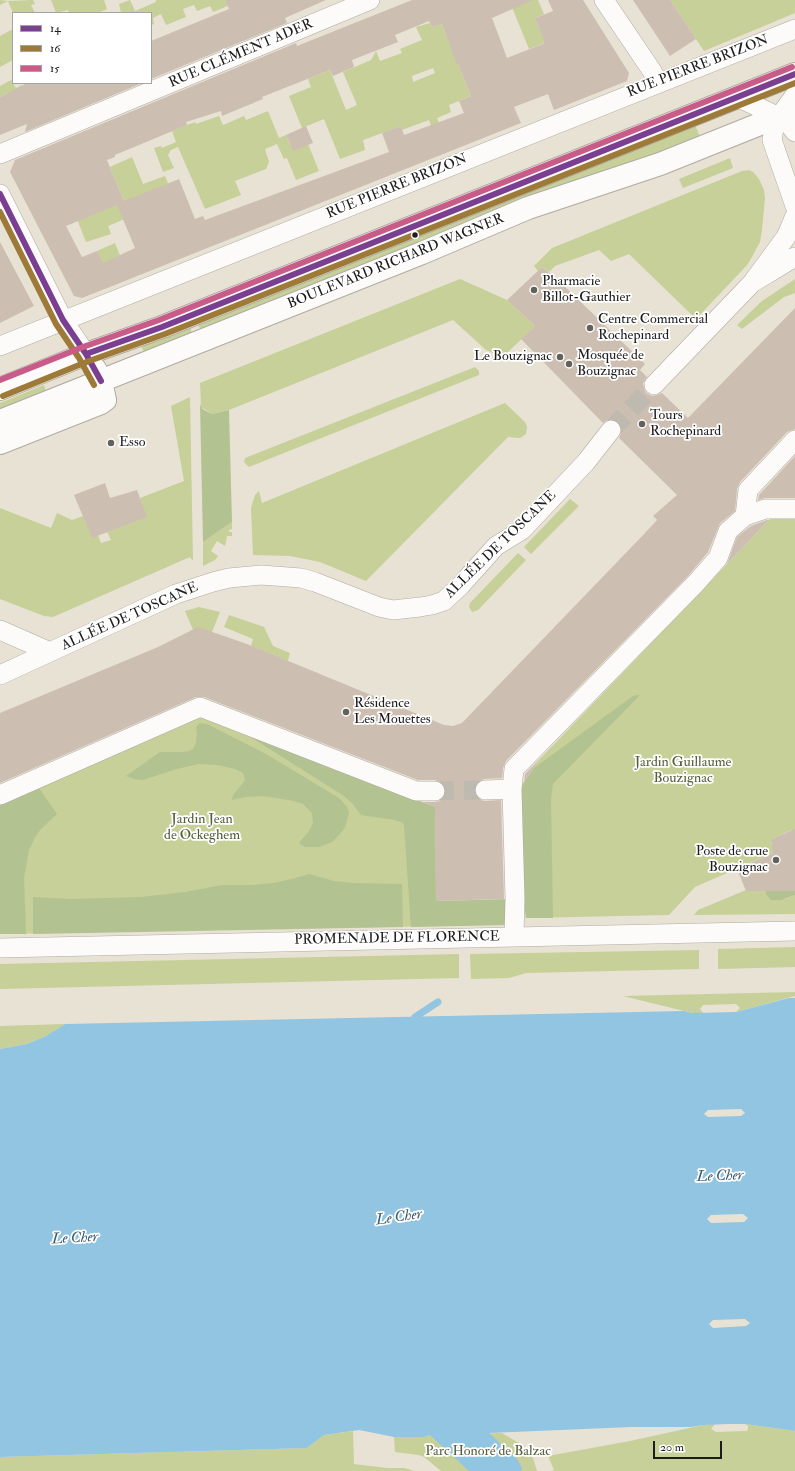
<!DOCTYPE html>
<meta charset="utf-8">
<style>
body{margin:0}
#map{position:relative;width:795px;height:1471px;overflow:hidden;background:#e8e2d4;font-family:"IM FELL Double Pica",serif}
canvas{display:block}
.legend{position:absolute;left:12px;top:12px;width:140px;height:72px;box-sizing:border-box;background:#fff;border:1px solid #a4a4a4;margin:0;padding:5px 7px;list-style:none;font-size:12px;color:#1c1c1c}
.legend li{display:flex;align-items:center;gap:8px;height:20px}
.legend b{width:20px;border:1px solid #a4a4a4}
.scale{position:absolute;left:653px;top:1441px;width:69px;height:18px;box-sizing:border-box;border:2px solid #1c1c1c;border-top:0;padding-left:5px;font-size:12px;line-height:14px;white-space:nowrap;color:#1c1c1c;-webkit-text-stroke:3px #fff;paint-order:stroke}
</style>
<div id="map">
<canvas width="795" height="1471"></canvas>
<ul class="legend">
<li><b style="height:5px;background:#7a3f91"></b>14</li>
<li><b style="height:5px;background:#9e7a38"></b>16</li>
<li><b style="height:5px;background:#c95b89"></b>15</li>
</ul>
<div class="scale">20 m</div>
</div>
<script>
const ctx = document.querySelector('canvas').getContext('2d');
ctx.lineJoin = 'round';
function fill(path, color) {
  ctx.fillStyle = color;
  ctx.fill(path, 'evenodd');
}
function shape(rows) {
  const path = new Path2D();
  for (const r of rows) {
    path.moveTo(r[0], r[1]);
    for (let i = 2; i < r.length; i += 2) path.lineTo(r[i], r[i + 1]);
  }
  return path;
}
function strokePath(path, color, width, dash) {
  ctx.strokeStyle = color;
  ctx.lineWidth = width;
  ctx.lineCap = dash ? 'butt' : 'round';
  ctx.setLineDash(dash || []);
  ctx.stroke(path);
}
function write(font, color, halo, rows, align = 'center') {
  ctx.font = font + ' "IM FELL Double Pica",serif';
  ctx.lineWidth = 3.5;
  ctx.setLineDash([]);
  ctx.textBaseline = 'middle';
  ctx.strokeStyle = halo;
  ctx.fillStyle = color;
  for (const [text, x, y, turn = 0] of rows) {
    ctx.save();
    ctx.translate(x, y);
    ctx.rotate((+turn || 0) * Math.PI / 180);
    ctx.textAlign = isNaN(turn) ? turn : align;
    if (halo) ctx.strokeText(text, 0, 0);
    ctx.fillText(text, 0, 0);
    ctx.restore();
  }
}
fill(shape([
 [0,0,8,1,33,0,35,4,31,5,35,13,13,13,8,1,0,5],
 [51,0,104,0,107,9,98,13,69,13,68,10,56,13],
 [130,0,135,11,156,2,156,0,225,0,228,6,213,12,210,6,197,11,194,5,183,9,186,17,166,25,161,14,153,18,154,24,151,25,151,13,121,13,119,4],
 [509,0,538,0,544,14,535,18,539,28,556,21,547,50,544,43,529,49],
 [670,0,795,0,795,13,704,51],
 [492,20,502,45,458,64,471,96,449,105,451,112,437,118,440,125,432,128,429,120,402,130,401,126,363,140,365,150,340,159,324,119,302,128,289,96,311,87,308,79,330,70,346,110,357,105,343,72,371,60,376,51,380,61,402,53,400,49,422,40,416,27,430,23,432,27,442,24,450,45],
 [433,68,435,73,413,82,412,76],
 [13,29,13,60,0,67,0,36],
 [11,80,16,88,22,85,31,107,34,121,24,125,15,104,7,93,0,97,0,86],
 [268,111,279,138,286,135,290,145,306,139,319,171,296,180,287,158,284,159,277,144,265,149,269,162,266,169,235,181,241,195,205,209,178,147,171,150,168,155,174,168,163,172,154,148,161,146,162,148,176,142,172,131,187,125,195,122,196,124,219,116,223,125,244,116,246,120],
 [695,125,700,137,662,152,555,187,200,329,198,323],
 [132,157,143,184,165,176,174,198,108,226,111,234,86,242,75,214,124,201,110,167],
 [730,158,733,168,683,188,679,179],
 [749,170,753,172,759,179,764,190,765,198,762,230,760,242,748,264,696,319,629,254,611,261,599,250,555,266,549,272,542,267,538,271,534,266,552,248,742,171],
 [115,243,129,279,112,286,97,251],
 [460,279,507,300,535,326,508,352,503,354,498,355,486,350,453,320,229,410,212,414,201,407,200,383],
 [795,279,795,293,784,297,742,329,737,325,762,301],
 [190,327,192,333,144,352,141,346],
 [475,367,479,371,479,375,249,467,244,462,245,458],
 [44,385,46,392,0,410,0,403],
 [190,397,193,561,190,557,53,617,44,616,0,599,0,508,51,528,57,513,72,520,83,516,92,537,98,535,101,543,111,540,107,532,146,517,140,498,184,481,171,406],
 [505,403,525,422,527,427,526,434,520,438,508,437,366,581,320,562,290,556,253,555,251,508,255,495,259,491,262,503],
 [570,499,579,506,531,554,524,547],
 [774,515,795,515,795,830,792,830,773,838,771,843,775,852,695,887,669,915,526,918,521,787,538,761],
 [232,522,232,529,229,530,229,532,232,532,232,536,227,536,225,546,217,541,211,551,218,556,215,560,203,566,203,542],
 [518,553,526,560,478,610,472,612,469,607,470,603],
 [199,607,220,612,212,632,193,630,185,611],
 [229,615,264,627,273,646,290,653,288,661,251,646,253,639,224,627],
 [201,717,435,807,437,926,0,934,0,804],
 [746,890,766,891,766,894,785,899,795,895,795,914,694,915,698,910],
 [795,947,795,967,718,969,718,949],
 [699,950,699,969,526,973,509,978,471,979,470,954],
 [459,954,459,978,0,989,0,964],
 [795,992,795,996,736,1012,740,1008,736,1004,703,1005,700,1009,703,1013,692,1013,623,996],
 [65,1024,46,1036,27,1044,0,1049,0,1026],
 [715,1424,711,1429,716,1432,745,1431,747,1431,748,1428,748,1426,745,1424,795,1431,795,1471,551,1471,554,1470,548,1456,630,1441,703,1425],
 [353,1431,354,1464,387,1468,405,1468,414,1471,0,1471,0,1457,307,1448,324,1435],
 [502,1433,522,1445,529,1452,533,1458,537,1471,441,1471,424,1457,419,1455,395,1452,394,1437,424,1437,430,1435]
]), '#c6d098');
fill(shape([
 [200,404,201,407,204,410,212,414,229,410,232,522,203,542],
 [639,695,639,696,553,784,551,799,553,918,526,918,523,900,521,787,534,768,633,696],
 [200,723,207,724,266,754,339,798,347,807,349,813,345,828,338,836,332,842,319,847,305,847,299,843,309,831,313,823,312,813,303,804,294,801,264,796,245,797,232,800,233,795,243,783,245,780,243,773,235,769,217,765,198,764,177,769,143,780,134,779,126,776,160,752,182,752,189,751,193,749,196,743,197,733,196,727],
 [249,736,435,807,436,901,510,899,511,925,411,927,404,825,403,823,395,820,361,815,352,803,344,796],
 [39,788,57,814,40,830,34,839,29,850,24,878,26,934,0,934,0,804],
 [309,874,334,881,353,883,402,884,403,927,33,934,33,897,71,899,141,897,185,892,222,885,253,885,273,883,292,879],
 [795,888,795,895,781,900,771,900,766,894,766,891,792,891]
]), '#b3c291');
fill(shape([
 [789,998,795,998,795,1431,745,1424,729,1424,703,1425,691,1427,632,1427,489,1433,517,1459,522,1468,521,1471,469,1471,430,1435,424,1437,394,1437,359,1430,324,1435,307,1448,0,1457,0,1049,27,1044,46,1036,65,1024,684,1011,692,1013,736,1012],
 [741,1109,745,1113,741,1116,708,1117,704,1114,708,1110],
 [743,1214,748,1218,744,1222,711,1223,707,1219,711,1215],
 [745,1319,750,1323,746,1326,713,1328,709,1324,713,1320]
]), '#92c5e1');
strokePath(shape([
 [415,1017,438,1002]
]), '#92c5e1', 7);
fill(shape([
 [225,0,326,0,285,18,287,23,151,79,151,41,229,9],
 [412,0,533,0,492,18,507,58,545,43,535,18,553,11,548,0,583,0,629,73,627,81,554,110,548,94,514,107,521,123,82,298,74,296,10,172,15,160,296,43,297,46],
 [429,21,432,27,442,24,457,65,458,64,471,96,459,101,464,113,404,135,401,126,382,133,389,152,205,220,203,216,195,219,179,179,124,201,107,160,115,157,115,155,187,125,186,122,221,111,222,116,263,99,262,97,330,70,333,76,354,67,352,60,398,42,395,35],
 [117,205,135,248,103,263,97,251,82,257,66,226],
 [633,0,670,0,696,39,670,56],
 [27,83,142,83,25,132,27,124,0,135,0,97],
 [306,126,313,143,293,151,286,135],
 [0,242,34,306,0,323],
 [542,267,558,280,645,364,640,370,647,377,643,383,644,388,646,393,652,396,657,395,662,393,688,418,795,308,795,429,787,432,740,482,737,489,735,511,720,523,708,552,688,576,506,761,503,768,502,778,484,779,479,781,476,785,474,791,476,796,480,800,485,801,501,800,504,899,436,901,435,807,423,802,435,802,440,801,444,797,446,791,445,786,441,782,435,780,418,780,204,697,196,697,0,783,0,713,158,647,198,627,247,644,444,725,453,726,462,723,645,533,657,520,653,516,677,495,619,438,622,431,621,426,618,422,612,419,607,420,603,423,521,339,535,326,507,300],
 [795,456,795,498,765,498,758,500,759,495],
 [105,483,110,498,137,490,147,517,92,538,74,495],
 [767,520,769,520,727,564,737,537,751,526],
 [567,731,538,761,524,783,525,774],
 [795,829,795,891,746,891,737,869,773,853,771,839]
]), '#cdbeb2');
strokePath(shape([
 [611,430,654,385],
 [435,791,485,790]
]), '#bfbaaf', 19, [19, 10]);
const street = shape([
 [604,0,652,71,658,83],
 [795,95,779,117,774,129,772,140,795,206],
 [737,97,779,117,788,123,795,132],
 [0,154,370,0],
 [0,194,63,320,86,354],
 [795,216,786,237,752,283,795,257],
 [0,346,795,29],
 [654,385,752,283],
 [745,516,765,509,795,509],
 [0,630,50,652,0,675],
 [50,652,176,594,213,582,229,578,261,575,301,578,315,582,379,607,393,610,420,607,432,605,444,601,461,585,496,546,522,530,586,462,611,430],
 [485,790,512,789],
 [0,795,200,707,416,791,435,791],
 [514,936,515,899,512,789,514,769,696,583,718,558,728,531,745,516,748,490,795,440],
 [0,948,795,931]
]);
const primary = shape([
 [0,389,86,354,162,327,795,74],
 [0,421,422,253,528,208,660,164,795,110],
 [0,443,101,403,105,400,101,381,95,369]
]);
strokePath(street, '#afaba2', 20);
strokePath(primary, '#afaba2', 24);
strokePath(street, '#fcfbf9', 19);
strokePath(primary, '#fcfbf9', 22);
strokePath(shape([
 [0,194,63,320,86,354,101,381],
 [86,354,162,327,795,74]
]), '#7a3f91', 6);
strokePath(shape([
 [0,212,56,324,79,358,94,385],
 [3,396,89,361,165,334,795,83]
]), '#9e7a38', 6);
strokePath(shape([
 [0,380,83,347,159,320,792,67]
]), '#c95b89', 6);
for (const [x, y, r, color] of [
 [415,235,3.5,"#1c1c1c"],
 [534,290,4,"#63615c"],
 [590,328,4,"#63615c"],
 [560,357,4,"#63615c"],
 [569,364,4,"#63615c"],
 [642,424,4,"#63615c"],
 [111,443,4,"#63615c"],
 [346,712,4,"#63615c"],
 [776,860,4,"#63615c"]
]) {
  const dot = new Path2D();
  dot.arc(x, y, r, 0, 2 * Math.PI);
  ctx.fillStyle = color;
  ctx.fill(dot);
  strokePath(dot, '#fff', 1.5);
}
write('14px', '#1c1c1c', '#fff', [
 ["RUE CLÉMENT ADER",241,54,-23],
 ["RUE PIERRE BRIZON",698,67,-21],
 ["RUE PIERRE BRIZON",397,187,-22],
 ["BOULEVARD RICHARD WAGNER",396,262,-22],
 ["ALLÉE DE TOSCANE",501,545,-44],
 ["ALLÉE DE TOSCANE",130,617,-24],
 ["PROMENADE DE FLORENCE",397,939,-1]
]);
write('14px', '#1c1c1c', '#fff', [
 ["Pharmacie",542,282],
 ["Billot-Gauthier",542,298],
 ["Centre Commercial",598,320],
 ["Rochepinard",598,336],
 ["Mosquée de",577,356],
 ["Bouzignac",577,372],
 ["Le Bouzignac",552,357,"right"],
 ["Tours",650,416],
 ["Rochepinard",650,432],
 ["Esso",119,443],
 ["Résidence",354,704],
 ["Les Mouettes",354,720],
 ["Poste de crue",768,852,"right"],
 ["Bouzignac",768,868,"right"]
], 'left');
write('14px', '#555e3a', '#fff', [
 ["Jardin Guillaume",683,763],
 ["Bouzignac",683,779],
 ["Jardin Jean",202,820],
 ["de Ockeghem",202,836],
 ["Parc Honoré de Balzac",488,1452]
]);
write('italic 15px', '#3c5a6d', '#fff', [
 ["Le Cher",720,1177,-2],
 ["Le Cher",399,1218,-8],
 ["Le Cher",75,1239,-3]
]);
</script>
